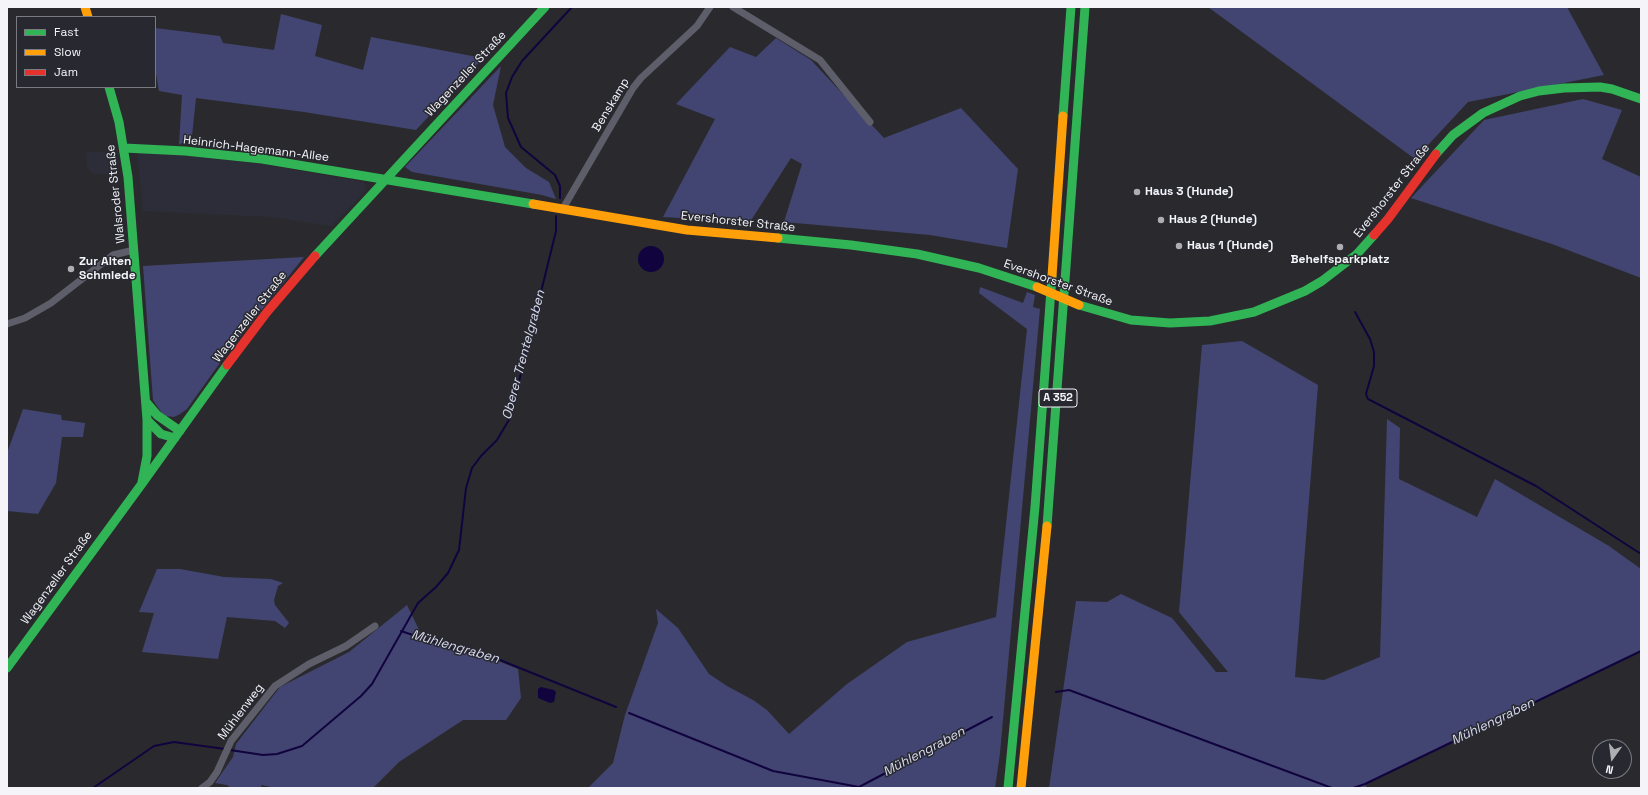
<!DOCTYPE html>
<meta charset="utf-8">
<style>
body{margin:0}
#map{position:relative;width:1648px;height:795px;overflow:hidden;background:#2a2a2e;font-family:"Space Grotesk",sans-serif}
canvas{display:block}
.frame{position:absolute;inset:0;border:8px solid #f4f4f9;pointer-events:none}
.legend{position:absolute;left:16px;top:16px;width:140px;height:72px;box-sizing:border-box;background:#282930;border:1px solid #7a7a80;margin:0;padding:5px 7px;list-style:none;font-size:12px;color:#f4f4f9}
.legend li{display:flex;align-items:center;gap:8px;height:20px}
.legend b{width:20px;border:1px solid #7a7a80}
.north{position:absolute;left:1592px;top:739px;width:40px;height:40px;box-sizing:border-box;background:#282930;border:1px solid #7a7a80;border-radius:50%;rotate:194deg;font-size:11px;font-weight:700;line-height:16px;text-align:center;color:#f4f4f9}
.north::after{content:'';display:block;margin:auto;width:14px;height:18px;background:#adadb2;clip-path:polygon(50% 0,100% 100%,50% 72%,0 100%)}
</style>
<div id="map">
<canvas width="1648" height="795"></canvas>
<div class="frame"></div>
<ul class="legend">
<li><b style="height:5px;background:#30b455"></b>Fast</li>
<li><b style="height:5px;background:#ff9f0a"></b>Slow</li>
<li><b style="height:5px;background:#e5322d"></b>Jam</li>
</ul>
<div class="north">N</div>
</div>
<script>
const ctx = document.querySelector('canvas').getContext('2d');
ctx.lineJoin = 'round';
function fill(path, color) {
  ctx.fillStyle = color;
  ctx.fill(path, 'evenodd');
}
function shape(rows) {
  const path = new Path2D();
  for (const r of rows) {
    if (r.length === 3) {
      path.moveTo(r[0] + r[2], r[1]);
      path.arc(r[0], r[1], r[2], 0, 2 * Math.PI);
      continue;
    }
    path.moveTo(r[0], r[1]);
    for (let i = 2; i < r.length; i += 2) path.lineTo(r[i], r[i + 1]);
  }
  return path;
}
function strokePath(path, color, width, dash) {
  ctx.strokeStyle = color;
  ctx.lineWidth = width;
  ctx.lineCap = dash ? 'butt' : 'round';
  ctx.setLineDash(dash || []);
  ctx.stroke(path);
}
function write(font, color, halo, rows, align = 'center') {
  ctx.font = font + ' "Space Grotesk",sans-serif';
  ctx.lineWidth = 3;
  ctx.setLineDash([]);
  ctx.textBaseline = 'middle';
  ctx.strokeStyle = halo;
  ctx.fillStyle = color;
  for (const [text, x, y, turn = 0] of rows) {
    ctx.save();
    ctx.translate(x, y);
    ctx.rotate((+turn || 0) * Math.PI / 180);
    ctx.textAlign = isNaN(turn) ? turn : align;
    if (halo) ctx.strokeText(text, 0, 0);
    ctx.fillText(text, 0, 0);
    ctx.restore();
  }
}
fill(shape([
 [86,152,116,152,117,174,93,174,87,167],
 [137,152,185,155,262,164,364,182,366,191,331,226,271,217,143,211]
]), '#2c2d38');
fill(shape([
 [1208,7,1567,7,1604,75,1468,102,1415,159],
 [281,14,322,25,315,56,363,70,371,37,483,58,416,130,304,112,196,98,192,136,179,145,182,95,159,91,155,68,155,28,220,36,223,43,274,50],
 [776,38,811,60,884,138,961,108,1018,169,1007,248,930,235,784,222,802,164,791,158,750,222,663,217,715,119,676,104,730,47,756,57],
 [501,66,493,105,505,147,526,168,549,182,556,199,542,195,412,172,405,167],
 [1583,99,1622,110,1602,159,1641,177,1641,278,1552,244,1411,198,1484,120],
 [304,257,227,353,187,409,180,414,174,417,166,416,161,412,153,400,143,266],
 [980,287,1023,303,1027,292,1035,295,1033,307,1040,309,1000,753,995,788,588,788,613,763,625,715,658,623,656,609,678,628,709,674,727,686,753,700,767,710,789,734,847,684,907,642,996,617,1027,329,979,293],
 [1242,341,1318,385,1295,677,1324,680,1380,657,1387,419,1400,428,1399,479,1477,517,1495,479,1609,546,1641,569,1641,651,1365,784,1367,788,1049,788,1076,601,1107,602,1121,594,1172,618,1216,672,1228,672,1179,612,1202,345],
 [23,409,61,415,62,420,85,423,83,437,62,437,56,483,38,514,7,511,7,453],
 [157,569,180,569,224,577,271,579,283,583,278,586,274,600,275,605,289,623,285,628,275,621,227,617,218,659,142,652,154,613,139,612],
 [407,605,422,636,450,650,498,661,518,669,521,698,506,720,463,720,399,762,373,788,275,788,262,785,260,788,231,788,227,785,215,783,233,757,236,744,280,687,349,652]
]), '#424571');
fill(shape([
 [651,259,13],
 [541,687,554,690,556,692,554,702,550,703,538,698,538,689]
]), '#11043e');
strokePath(shape([
 [560,198,560,186,555,175,521,147,508,118,506,93,512,77,522,61,572,7],
 [1355,312,1370,339,1374,352,1374,366,1366,394,1368,399,1536,486,1641,554],
 [401,631,451,648,500,660,616,707],
 [1056,692,1069,690,1332,788],
 [629,713,773,771,859,787,992,717],
 [230,750,263,755,277,754,302,746,361,696,372,684,418,603,436,587,448,573,459,550,466,488,472,468,481,456,497,440,510,418,556,231,556,216],
 [93,788,154,746,174,742,225,749],
 [1344,788,1353,788,1365,784,1641,651]
]), '#11043e', 2);
strokePath(shape([
 [733,7,820,60,870,122],
 [564,210,565,205,633,88,641,78,697,26,710,7],
 [7,324,25,318,51,303,113,255,134,250],
 [202,788,210,782,217,772,231,741,275,686,309,664,346,646,375,626]
]), '#5d5e69', 7);
strokePath(shape([
 [109,87,119,122,128,177,147,420,147,456,142,482],
 [1063,116,1071,7],
 [124,148,185,151,262,159,533,204],
 [1436,154,1453,135,1483,113,1520,96,1539,91,1564,88,1600,87,1612,89,1641,99],
 [778,238,851,245,917,254,979,268,1037,287],
 [315,256,545,7],
 [1079,305,1131,320,1170,323,1210,321,1254,312,1305,291,1322,281,1357,254,1374,235],
 [146,402,157,415,180,431],
 [147,420,161,434,175,438],
 [1047,526,1085,7],
 [7,668,141,485,227,365],
 [1008,788,1035,507,1052,276]
]), '#30b455', 9);
strokePath(shape([
 [85,7,88,17],
 [533,204,687,230,778,238],
 [1052,276,1063,116],
 [1021,788,1047,526]
]), '#ff9f0a', 9);
strokePath(shape([
 [1374,235,1388,219,1436,154],
 [227,365,267,312,315,256]
]), '#e5322d', 9);
strokePath(shape([
 [1037,287,1079,305]
]), '#ff9f0a', 9);
for (const [x, y, r, color] of [
 [1137,192,4,"#adadb2"],
 [1161,220,4,"#adadb2"],
 [1179,246,4,"#adadb2"],
 [1340,247,4,"#adadb2"],
 [71,269,4,"#adadb2"]
]) {
  const dot = new Path2D();
  dot.arc(x, y, r, 0, 2 * Math.PI);
  ctx.fillStyle = color;
  ctx.fill(dot);
  strokePath(dot, '#282930', 1.5);
}
for (const [x, y, w] of [
 [1058,398,38]
]) {
  const box = new Path2D();
  box.roundRect(x - w / 2, y - 9, w, 18, 3);
  ctx.fillStyle = '#282930';
  ctx.fill(box);
  strokePath(box, '#f4f4f9', 1);
}
write('bold 11px', '#f4f4f9', null, [
 ["A 352",1058,398]
]);
write('12px', '#f4f4f9', '#282930', [
 ["Wagenzeller Straße",466,74,-47],
 ["Benskamp",611,105,-59],
 ["Heinrich-Hagemann-Allee",256,149,7],
 ["Evershorster Straße",1392,191,-52],
 ["Walsroder Straße",116,194,-96],
 ["Evershorster Straße",738,222,6],
 ["Evershorster Straße",1058,283,20],
 ["Wagenzeller Straße",250,317,-52],
 ["Wagenzeller Straße",57,578,-54],
 ["Mühlenweg",241,712,-53]
]);
write('bold 12px', '#f4f4f9', '#282930', [
 ["Haus 3 (Hunde)",1145,192],
 ["Haus 2 (Hunde)",1169,220],
 ["Haus 1 (Hunde)",1187,246],
 ["Behelfsparkplatz",1340,260,"center"],
 ["Zur Alten",79,262],
 ["Schmiede",79,276]
], 'left');
write('italic 13px', '#d9dcf0', '#282930', [
 ["Oberer Trentelgraben",524,355,-75],
 ["Mühlengraben",455,647,16],
 ["Mühlengraben",1493,722,-26],
 ["Mühlengraben",924,752,-28]
]);
</script>
